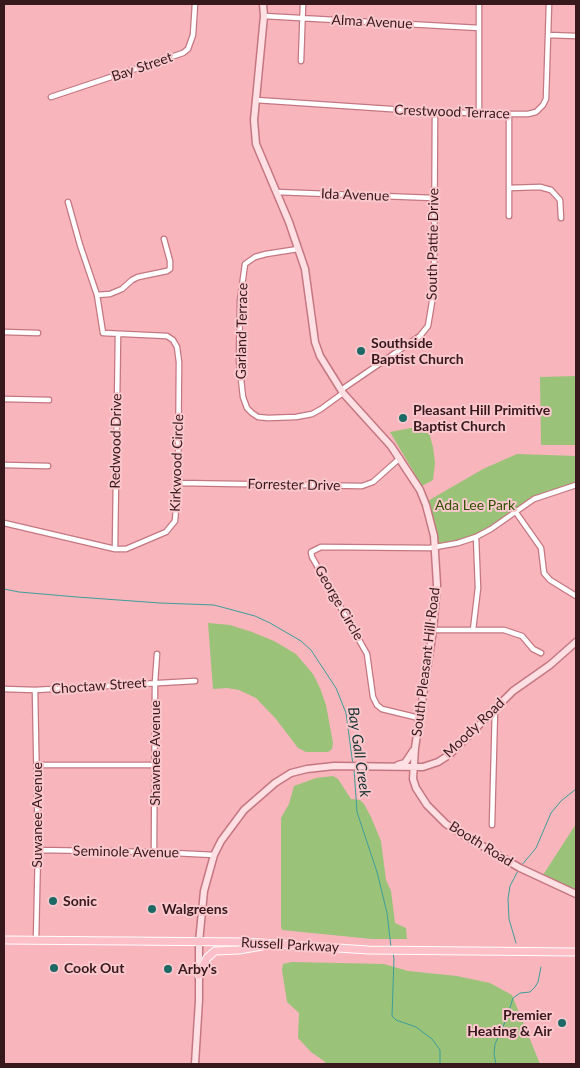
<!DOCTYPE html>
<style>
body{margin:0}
#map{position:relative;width:580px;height:1068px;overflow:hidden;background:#f8b5bc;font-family:Lato,sans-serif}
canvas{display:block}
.frame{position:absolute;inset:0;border:5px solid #37191d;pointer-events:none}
</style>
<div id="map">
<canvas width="580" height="1068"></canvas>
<div class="frame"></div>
</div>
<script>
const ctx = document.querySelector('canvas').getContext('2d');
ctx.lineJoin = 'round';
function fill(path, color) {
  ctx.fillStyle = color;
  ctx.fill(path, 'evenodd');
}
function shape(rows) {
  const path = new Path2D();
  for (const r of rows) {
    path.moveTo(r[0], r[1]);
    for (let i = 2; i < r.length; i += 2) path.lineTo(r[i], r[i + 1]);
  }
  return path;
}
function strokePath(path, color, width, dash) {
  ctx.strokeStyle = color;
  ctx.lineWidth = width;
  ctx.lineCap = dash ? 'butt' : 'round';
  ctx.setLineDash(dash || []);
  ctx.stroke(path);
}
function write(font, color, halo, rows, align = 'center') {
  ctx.font = font + ' Lato,sans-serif';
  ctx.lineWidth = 4;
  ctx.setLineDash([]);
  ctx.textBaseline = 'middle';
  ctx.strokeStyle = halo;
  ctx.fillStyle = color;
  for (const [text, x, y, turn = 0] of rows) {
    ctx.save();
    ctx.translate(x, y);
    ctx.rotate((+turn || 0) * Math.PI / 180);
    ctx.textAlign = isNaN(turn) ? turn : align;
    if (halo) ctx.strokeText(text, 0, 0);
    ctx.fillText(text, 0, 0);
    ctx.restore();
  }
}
fill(shape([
 [576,376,576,445,541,445,540,377],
 [427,425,433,447,435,463,433,480,422,486,390,432],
 [517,454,576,456,576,484,534,499,490,528,475,536,457,542,437,546,426,502,483,469],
 [208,623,230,625,252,632,274,641,296,654,313,674,320,688,326,705,333,743,332,749,328,752,306,752,298,748,276,719,256,698,239,690,227,688,213,689],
 [333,776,338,779,351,799,360,800,364,804,371,817,381,841,386,880,391,891,395,923,406,928,407,939,372,939,282,930,281,926,281,818,289,804,294,786,316,778],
 [576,824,576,894,541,878],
 [292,962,384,964,408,971,457,976,490,983,512,995,540,1064,326,1064,324,1061,311,1052,298,1038,299,1013,287,1002,282,970,283,964]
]), '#9ac279');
strokePath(shape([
 [4,589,19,592,77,597,160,603,214,605,255,616,270,623,301,641,311,650,336,688,346,713,353,765],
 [354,769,357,812,377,872,387,913,391,947],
 [521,866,536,848,551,813,561,801,576,789],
 [516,943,509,919,508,899,510,886,519,869],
 [393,953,394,959,392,1016,396,1020,416,1027,432,1039,440,1050,440,1064],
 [496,1064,494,1054,495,1044,506,1020,513,998,520,993,530,992,535,987,538,982,541,967]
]), '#3e9e9a', 1);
const street = shape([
 [264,16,479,28],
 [549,35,576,36],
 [301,61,303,4],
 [51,97,183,53,188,49,193,35,195,4],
 [256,100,435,112,509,114,528,114,536,112,543,105,546,99,549,4],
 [479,113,479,4],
 [509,188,540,187,551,190,560,200,561,218],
 [276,192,434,198],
 [509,216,509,114],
 [298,249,266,254,255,257,245,264,240,301,239,361,243,397,247,408,252,413,258,417,268,418,296,417,312,414,321,409,343,393],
 [97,295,110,294,122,289,132,280,138,277,167,271,170,269,170,261,164,239],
 [4,332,38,333],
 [341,390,420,336,428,326,434,290,435,112],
 [4,399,49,400],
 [4,465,48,466],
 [178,483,362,486,373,482,400,458],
 [515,511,541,548,544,573,550,580,576,596],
 [4,523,115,549,126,549,166,532,175,521,178,483,179,362,177,347,173,340,167,336,103,333,97,295,80,245,68,202],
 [115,549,118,334],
 [433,630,504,630,522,636,533,649,541,653],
 [473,630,478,588,476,537],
 [4,689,35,690,195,681],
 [35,690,38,850,36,940],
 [419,718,382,709,377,705,373,697,367,654,312,557,311,552,321,547,430,548,458,543,476,537,491,529,534,499,576,485],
 [37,765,156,765],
 [492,825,495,709],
 [38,850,154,852,214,855],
 [154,852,155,682,157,654]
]);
const secondary = shape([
 [263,4,264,16,254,120,256,144,289,222,305,269,315,342,320,356,343,393,391,446,420,490,426,505,434,536,437,585,433,630,415,748,413,779,416,788,427,805,446,824,462,834,520,868,576,894],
 [398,765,405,763,413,751],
 [195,1064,199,1000,199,942,204,891,214,855,221,841,244,810,275,783,291,773,307,769,334,766,423,767,438,762,449,755,513,691,550,665,576,642]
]);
const primary = shape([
 [4,940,246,942,368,950,576,952],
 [199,975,207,958,215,951,239,950,262,946]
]);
strokePath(street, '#c57781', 7);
strokePath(secondary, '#c57781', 9);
strokePath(primary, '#fff', 9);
strokePath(street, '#fff', 4.5);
strokePath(secondary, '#fedfe3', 6);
strokePath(primary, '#fdbfc8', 7);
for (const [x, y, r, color] of [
 [361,351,5,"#1c6966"],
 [403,418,5,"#1c6966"],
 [53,901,5,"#1c6966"],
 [152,909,5,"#1c6966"],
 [54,968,5,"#1c6966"],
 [168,969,5,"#1c6966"],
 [562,1023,5,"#1c6966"]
]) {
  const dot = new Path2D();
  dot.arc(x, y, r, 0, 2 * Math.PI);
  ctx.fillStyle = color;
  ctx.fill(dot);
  strokePath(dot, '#fac7cc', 2);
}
write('14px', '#37191d', '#fac7cc', [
 ["Alma Avenue",372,22,3],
 ["Bay Street",142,67,-19],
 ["Crestwood Terrace",452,112,2],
 ["Ida Avenue",355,195,2],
 ["South Pattie Drive",433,244,-89],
 ["Garland Terrace",242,331,-89],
 ["Redwood Drive",116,441,-89],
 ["Kirkwood Circle",177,463,-88],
 ["Forrester Drive",294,485,1],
 ["George Circle",339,603,60],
 ["South Pleasant Hill Road",426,662,-83],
 ["Choctaw Street",99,686,-4],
 ["Moody Road",474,728,-44],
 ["Shawnee Avenue",155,753,-90],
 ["Suwanee Avenue",37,815,-90],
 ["Booth Road",481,844,32],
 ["Seminole Avenue",126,852,1],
 ["Russell Parkway",290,945,3]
]);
write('bold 14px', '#37191d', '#fac7cc', [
 ["Southside",371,343],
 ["Baptist Church",371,359],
 ["Pleasant Hill Primitive",413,410],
 ["Baptist Church",413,426],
 ["Sonic",63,901],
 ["Walgreens",162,909],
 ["Cook Out",64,968],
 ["Arby's",178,969],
 ["Premier",552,1015,"right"],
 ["Heating & Air",552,1031,"right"]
], 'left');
write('14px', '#305203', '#fac7cc', [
 ["Ada Lee Park",475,505]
]);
write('italic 15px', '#143231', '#fac7cc', [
 ["Bay Gall Creek",359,752,82]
]);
</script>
